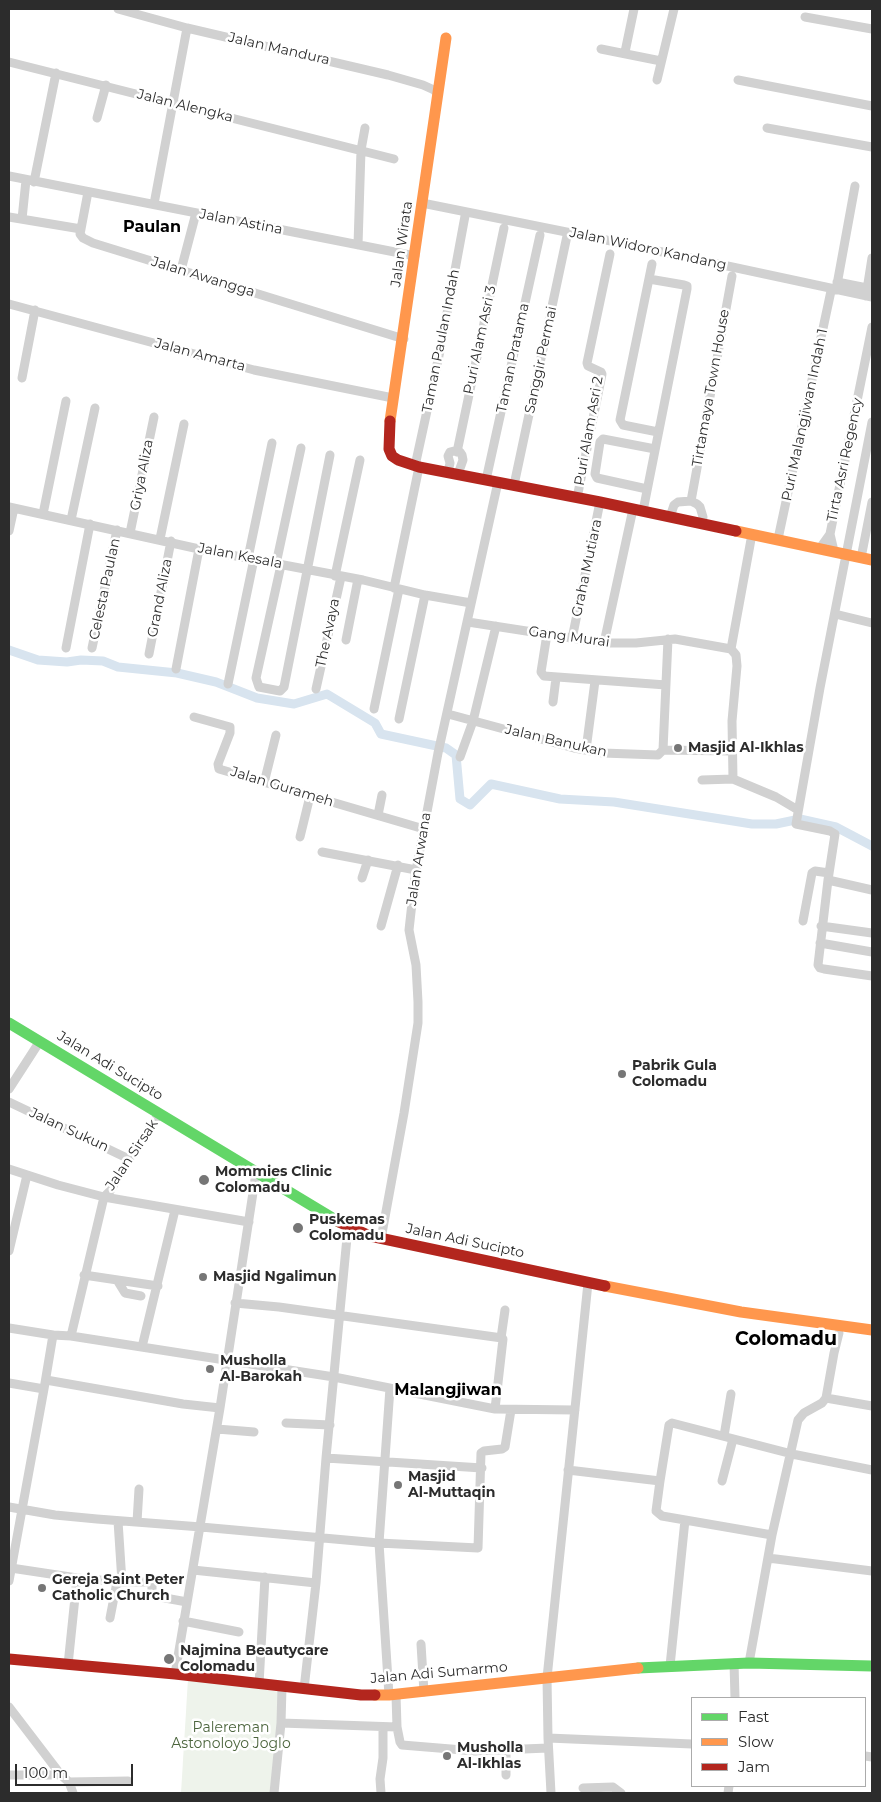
<!DOCTYPE html>
<style>
body{margin:0}
#map{position:relative;width:881px;height:1802px;overflow:hidden;background:#fff;font-family:Montserrat,sans-serif}
canvas{display:block}
.frame{position:absolute;inset:0;border:10px solid #2c2c2c;pointer-events:none}
.legend{position:absolute;left:691px;top:1697px;width:175px;height:90px;box-sizing:border-box;background:#fff;border:1px solid #ababab;margin:0;padding:6px 9px;list-style:none;font-size:15px;color:#2c2c2c}
.legend li{display:flex;align-items:center;gap:10px;height:25px}
.legend b{width:25px;border:1px solid #ababab}
.scale{position:absolute;left:15px;top:1764px;width:118px;height:22px;box-sizing:border-box;border:2px solid #2c2c2c;border-top:0;padding-left:6px;font-size:15px;line-height:18px;white-space:nowrap;color:#2c2c2c;-webkit-text-stroke:4px #fff;paint-order:stroke}
</style>
<div id="map">
<canvas width="881" height="1802"></canvas>
<div class="frame"></div>
<ul class="legend">
<li><b style="height:6px;background:#63d668"></b>Fast</li>
<li><b style="height:6px;background:#ff974d"></b>Slow</li>
<li><b style="height:6px;background:#b3261e"></b>Jam</li>
</ul>
<div class="scale">100 m</div>
</div>
<script>
const ctx = document.querySelector('canvas').getContext('2d');
ctx.lineJoin = 'round';
function fill(path, color) {
  ctx.fillStyle = color;
  ctx.fill(path, 'evenodd');
}
function shape(rows) {
  const path = new Path2D();
  for (const r of rows) {
    path.moveTo(r[0], r[1]);
    for (let i = 2; i < r.length; i += 2) path.lineTo(r[i], r[i + 1]);
  }
  return path;
}
function strokePath(path, color, width, dash) {
  ctx.strokeStyle = color;
  ctx.lineWidth = width;
  ctx.lineCap = dash ? 'butt' : 'round';
  ctx.setLineDash(dash || []);
  ctx.stroke(path);
}
function write(font, color, halo, rows, align = 'center') {
  ctx.font = font + ' Montserrat,sans-serif';
  ctx.lineWidth = 5;
  ctx.setLineDash([]);
  ctx.textBaseline = 'middle';
  ctx.strokeStyle = halo;
  ctx.fillStyle = color;
  for (const [text, x, y, turn = 0] of rows) {
    ctx.save();
    ctx.translate(x, y);
    ctx.rotate((+turn || 0) * Math.PI / 180);
    ctx.textAlign = isNaN(turn) ? turn : align;
    if (halo) ctx.strokeText(text, 0, 0);
    ctx.fillText(text, 0, 0);
    ctx.restore();
  }
}
fill(shape([
 [188,1679,280,1692,273,1793,181,1793]
]), '#eef3eb');
strokePath(shape([
 [9,650,38,660,67,662,81,660,103,661,118,667,177,673,216,682,257,698,294,704,327,694,375,723,381,734,446,748,456,755,460,799,470,805,491,784,560,799,614,802,752,824,776,824,800,819,836,827,872,846]
]), '#d8e4ef', 9);
strokePath(shape([
 [118,9,187,28,388,75,423,85,434,90,437,93],
 [805,17,872,29],
 [601,49,661,61],
 [625,52,634,9],
 [9,62,394,159],
 [657,80,674,9],
 [738,80,872,106],
 [97,118,106,85],
 [767,128,872,147],
 [9,176,415,256],
 [34,182,56,73],
 [422,203,611,241,872,297],
 [154,204,187,28],
 [9,217,81,229,80,234,83,238,93,243,404,339],
 [22,219,26,180],
 [81,229,88,192],
 [358,245,361,150,365,128],
 [652,264,620,420,623,425,658,432],
 [181,270,196,213],
 [837,282,867,288],
 [836,290,855,186],
 [866,296,872,258],
 [9,304,254,370,393,398],
 [22,378,35,310],
 [872,422,820,688,796,824,830,831,835,834,828,880,872,890],
 [457,452,504,228],
 [415,466,440,351,465,216],
 [448,472,450,463,448,456,450,452,454,451,460,452,462,455,463,460,458,474],
 [486,480,540,235],
 [514,485,567,236],
 [647,489,597,478,595,474,600,442,603,439,655,449],
 [577,498,602,374,601,372,588,366,587,363,610,254],
 [691,501,732,276],
 [9,507,199,549,363,580,425,595,471,603],
 [643,511,687,289,687,286,684,285,649,279],
 [43,514,66,401],
 [670,517,674,505,678,502,691,501,697,504,700,507,703,517,702,523],
 [71,520,95,408],
 [9,531,14,508],
 [130,533,154,417],
 [830,534,872,327],
 [160,539,184,424],
 [778,539,831,291],
 [820,548,830,534,834,551],
 [248,558,272,443],
 [861,558,872,502],
 [276,564,301,448],
 [281,565,256,678,259,687,280,691,284,687,330,455],
 [335,576,360,460],
 [394,588,419,467],
 [835,614,872,623],
 [468,622,604,643,636,643,675,639,731,649],
 [547,634,541,672,544,676,666,685],
 [573,634,600,502],
 [346,640,358,579],
 [604,643,633,509],
 [66,648,90,524],
 [92,648,117,530],
 [731,649,752,534],
 [149,654,171,541],
 [176,669,199,549],
 [228,684,254,559],
 [316,689,341,577],
 [553,702,556,678],
 [374,709,399,589],
 [448,714,574,748,603,753,658,755,663,750],
 [194,717,230,727,230,733,218,764,219,769,424,829],
 [399,719,425,595],
 [586,750,595,681],
 [663,750,668,639],
 [663,750,733,751],
 [460,757,473,721,496,626],
 [733,779,776,797,798,810],
 [702,780,733,779,732,721,737,666,736,655,731,649],
 [264,783,276,735],
 [378,815,382,795],
 [300,837,310,796],
 [322,852,416,870],
 [362,878,368,860],
 [828,880,818,965,820,968,824,969,872,976],
 [803,921,812,873,815,871,829,873],
 [381,926,398,865],
 [821,926,872,933],
 [820,943,872,952],
 [9,1089,40,1041],
 [9,1102,129,1159],
 [9,1169,58,1185,104,1197,249,1222],
 [104,1197,110,1191,129,1159,159,1114],
 [381,1239,404,1113,418,1023,418,1002,416,965,409,930,415,876,438,753,498,482],
 [9,1251,27,1175],
 [84,1275,158,1286],
 [117,1280,125,1293,141,1296],
 [235,1303,279,1307,502,1338,503,1339,495,1409],
 [9,1328,53,1335],
 [71,1336,334,1377,495,1409,575,1410],
 [501,1338,505,1310],
 [142,1347,175,1210],
 [46,1380,183,1404,220,1408],
 [9,1383,44,1389],
 [826,1398,872,1406],
 [286,1423,330,1425],
 [217,1429,254,1432],
 [724,1436,731,1394],
 [326,1458,482,1468],
 [568,1470,660,1481,669,1425,672,1423,792,1454,872,1470],
 [660,1481,656,1511,662,1516,772,1535],
 [722,1481,733,1439],
 [9,1507,55,1515,97,1519,201,1527,379,1543,478,1548,481,1453,484,1451,502,1449,505,1447,511,1410],
 [118,1521,122,1582],
 [137,1522,139,1489],
 [768,1558,872,1571],
 [11,1568,77,1578,122,1582,148,1582,152,1585,152,1594,154,1596,187,1602],
 [193,1570,316,1583],
 [9,1581,44,1389,53,1335,71,1336,104,1197],
 [110,1618,117,1582],
 [183,1621,239,1632],
 [421,1644,424,1692],
 [734,1663,735,1698],
 [749,1663,772,1535,798,1420,804,1413,822,1403,826,1398,834,1353,839,1333],
 [68,1665,77,1578],
 [670,1666,685,1520],
 [175,1674,220,1408,256,1173],
 [259,1684,265,1577],
 [304,1689,316,1583,326,1458,348,1227],
 [389,1695,379,1543,390,1388],
 [396,1695,397,1727,400,1742,402,1745,475,1751,548,1748],
 [9,1707,61,1775,69,1782,73,1793],
 [281,1723,397,1727],
 [548,1738,692,1744],
 [506,1750,506,1775],
 [865,1756,872,1757],
 [9,1775,61,1775],
 [69,1782,128,1781],
 [583,1788,613,1787,621,1793],
 [274,1793,281,1723,282,1687],
 [381,1793,380,1779,383,1758,383,1727],
 [551,1793,548,1738,547,1678,588,1283],
 [728,1793,729,1786]
]), '#d1d1d1', 9);
strokePath(shape([
 [9,1023,339,1222],
 [638,1668,749,1663,872,1666]
]), '#63d668', 11);
strokePath(shape([
 [390,421,446,38],
 [736,531,872,560],
 [605,1286,741,1312,872,1330],
 [375,1695,389,1695,638,1668]
]), '#ff974d', 11);
strokePath(shape([
 [390,421,389,449,392,456,398,460,419,467,600,502,736,531],
 [339,1222,370,1236,605,1286],
 [9,1659,175,1674,361,1695,375,1695]
]), '#b3261e', 11);
for (const [x, y, r, color] of [
 [678,748,5,"#767676"],
 [622,1074,5,"#767676"],
 [204,1180,6,"#767676"],
 [298,1228,6,"#767676"],
 [203,1277,5,"#767676"],
 [210,1369,5,"#767676"],
 [398,1485,5,"#767676"],
 [42,1588,5,"#767676"],
 [169,1659,6,"#767676"],
 [447,1756,5,"#767676"]
]) {
  const dot = new Path2D();
  dot.arc(x, y, r, 0, 2 * Math.PI);
  ctx.fillStyle = color;
  ctx.fill(dot);
  strokePath(dot, '#fff', 2);
}
write('14px', '#2c2c2c', '#fff', [
 ["Jalan Mandura",279,49,13],
 ["Jalan Alengka",185,106,14],
 ["Jalan Astina",241,222,11],
 ["Jalan Wirata",402,244,-82],
 ["Jalan Widoro Kandang",648,249,12],
 ["Jalan Awangga",203,277,17],
 ["Puri Alam Asri 3",480,340,-78],
 ["Taman Paulan Indah",441,341,-79],
 ["Jalan Amarta",200,355,15],
 ["Taman Pratama",513,358,-78],
 ["Sanggir Permai",541,360,-78],
 ["Tirtamaya Town House",711,388,-80],
 ["Puri Malangjiwan Indah 1",805,415,-78],
 ["Puri Alam Asri 2",589,431,-80],
 ["Tirta Asri Regency",845,460,-78],
 ["Griya Aliza",142,475,-79],
 ["Jalan Kesala",240,556,11],
 ["Graha Mutiara",587,568,-78],
 ["Celesta Paulan",105,589,-78],
 ["Grand Aliza",160,598,-79],
 ["The Avaya",328,633,-78],
 ["Gang Murai",569,637,8],
 ["Jalan Banukan",556,741,13],
 ["Jalan Gurameh",282,787,17],
 ["Jalan Arwana",419,859,-81],
 ["Jalan Adi Sucipto",110,1066,31],
 ["Jalan Sukun",69,1130,25],
 ["Jalan Sirsak",132,1155,-56],
 ["Jalan Adi Sucipto",465,1241,12],
 ["Jalan Adi Sumarmo",439,1673,-5]
]);
write('bold 14px', '#2c2c2c', '#fff', [
 ["Masjid Al-Ikhlas",688,748],
 ["Pabrik Gula",632,1066],
 ["Colomadu",632,1082],
 ["Mommies Clinic",215,1172],
 ["Colomadu",215,1188],
 ["Puskemas",309,1220],
 ["Colomadu",309,1236],
 ["Masjid Ngalimun",213,1277],
 ["Musholla",220,1361],
 ["Al-Barokah",220,1377],
 ["Masjid",408,1477],
 ["Al-Muttaqin",408,1493],
 ["Gereja Saint Peter",52,1580],
 ["Catholic Church",52,1596],
 ["Najmina Beautycare",180,1651],
 ["Colomadu",180,1667],
 ["Musholla",457,1748],
 ["Al-Ikhlas",457,1764]
], 'left');
write('14px', '#4c653d', '#fff', [
 ["Palereman",231,1728],
 ["Astonoloyo Joglo",231,1744]
]);
write('bold 16px', '#000', '#fff', [
 ["Paulan",152,227],
 ["Malangjiwan",448,1390]
]);
write('bold 19px', '#000', '#fff', [
 ["Colomadu",786,1339]
]);
</script>
